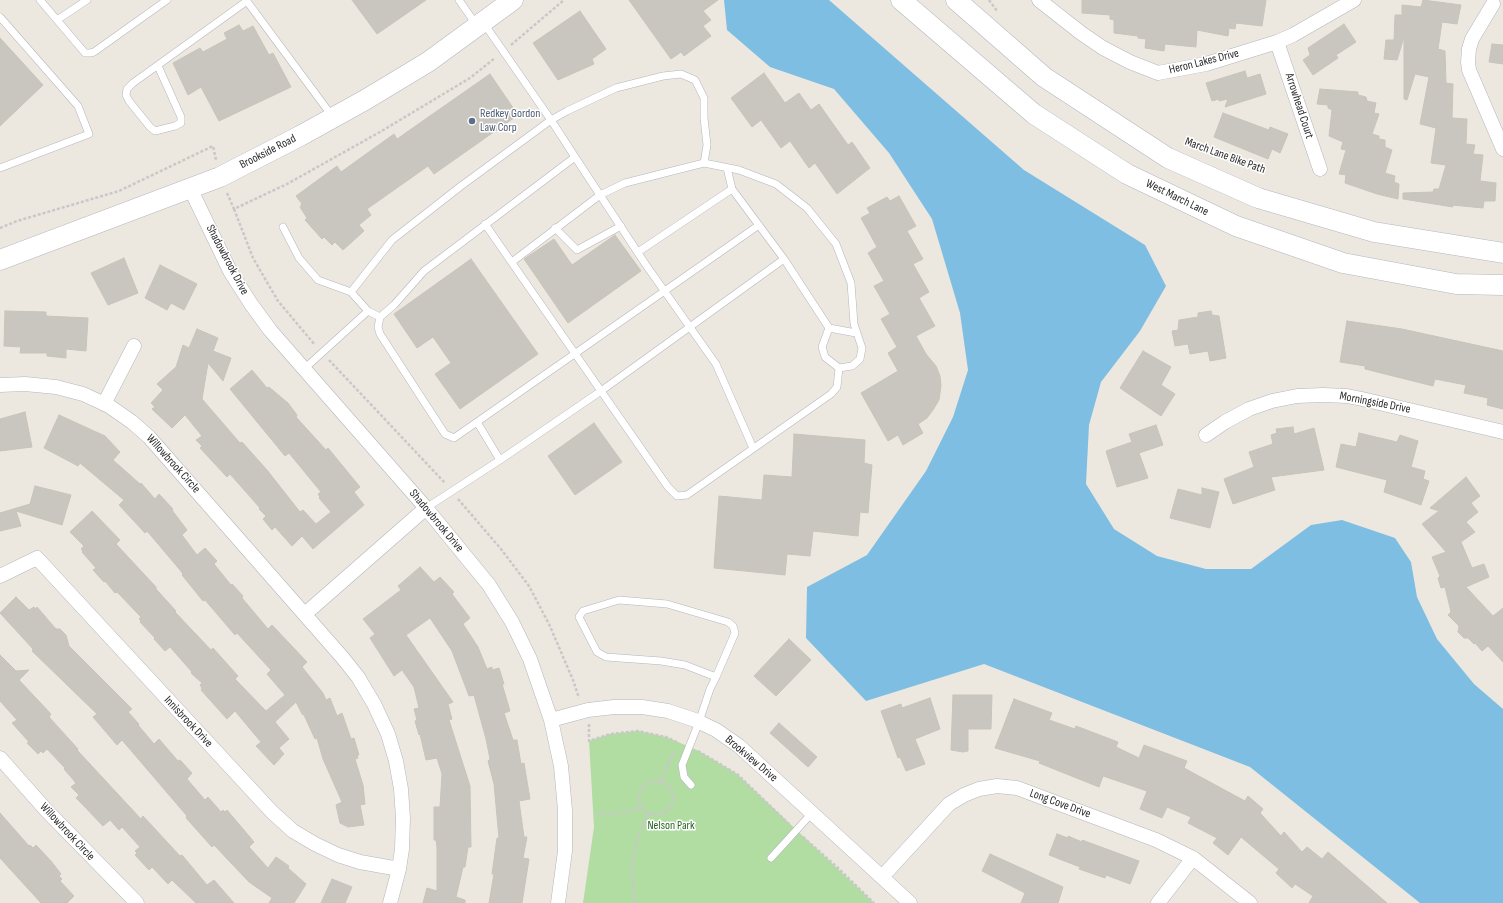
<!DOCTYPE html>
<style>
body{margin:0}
canvas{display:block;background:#ece8e0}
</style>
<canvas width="1503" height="903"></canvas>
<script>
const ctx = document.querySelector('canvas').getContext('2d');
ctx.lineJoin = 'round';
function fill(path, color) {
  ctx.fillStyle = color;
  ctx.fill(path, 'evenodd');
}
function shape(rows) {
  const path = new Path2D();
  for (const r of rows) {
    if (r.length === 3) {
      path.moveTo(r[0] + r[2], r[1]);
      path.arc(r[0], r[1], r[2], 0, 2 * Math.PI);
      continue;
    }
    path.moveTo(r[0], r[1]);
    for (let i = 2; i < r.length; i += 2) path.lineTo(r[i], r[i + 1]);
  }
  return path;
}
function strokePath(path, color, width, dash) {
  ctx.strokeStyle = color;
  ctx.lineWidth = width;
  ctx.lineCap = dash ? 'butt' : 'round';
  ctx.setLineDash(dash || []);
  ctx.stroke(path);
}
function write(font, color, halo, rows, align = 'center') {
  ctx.font = font + ' "Sofia Sans Condensed",sans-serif';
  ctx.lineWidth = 3;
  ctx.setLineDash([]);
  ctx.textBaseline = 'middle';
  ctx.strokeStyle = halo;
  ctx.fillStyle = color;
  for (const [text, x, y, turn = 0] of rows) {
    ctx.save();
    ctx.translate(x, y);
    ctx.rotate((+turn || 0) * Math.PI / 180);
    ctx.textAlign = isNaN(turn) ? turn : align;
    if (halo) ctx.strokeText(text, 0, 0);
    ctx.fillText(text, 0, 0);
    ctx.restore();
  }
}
fill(shape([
 [638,731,666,737,697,750,737,774,874,903,583,903,594,827,589,741,610,734]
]), '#b1dda3');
fill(shape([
 [724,0,829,0,1024,170,1145,245,1166,286,1140,331,1101,382,1089,425,1086,484,1114,529,1157,556,1206,569,1251,569,1311,525,1342,520,1395,538,1411,562,1417,597,1437,639,1474,684,1503,709,1503,903,1420,903,1250,767,984,664,866,701,806,638,807,587,867,555,926,471,953,417,968,370,960,313,932,219,889,153,834,89,770,67,727,30]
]), '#7fbee3');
const building = shape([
 [352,0,426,0,377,34,352,0],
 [629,0,718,0,703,11,711,20,703,26,711,36,684,56,681,52,671,59,629,0],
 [1082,0,1266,0,1262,26,1236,23,1235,29,1229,28,1228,36,1197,30,1196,47,1165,44,1164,51,1145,48,1146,39,1138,38,1138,36,1114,33,1114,20,1110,19,1110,15,1082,13,1082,0],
 [1423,0,1461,5,1457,24,1442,22,1438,49,1445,51,1446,83,1453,84,1452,118,1467,119,1466,144,1475,145,1473,154,1483,155,1480,181,1496,183,1495,201,1484,201,1483,208,1452,205,1453,207,1403,199,1403,193,1433,192,1434,189,1439,189,1446,165,1431,163,1436,128,1420,124,1429,77,1415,74,1407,100,1404,99,1404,37,1397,60,1384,59,1386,40,1394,40,1395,15,1402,15,1402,5,1421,7,1423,0],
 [580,11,606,49,592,59,594,64,558,80,533,43,580,11],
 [1344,24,1356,42,1336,55,1338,58,1313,75,1303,60,1310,55,1308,48,1344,24],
 [239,25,243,31,253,26,269,55,273,53,291,87,219,121,201,87,188,95,173,63,200,48,203,52,227,39,224,33,239,25],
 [0,38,43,85,0,126,0,38],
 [1492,44,1503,45,1503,64,1489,62,1492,44],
 [1245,71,1247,78,1260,74,1266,94,1225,107,1228,99,1219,101,1219,99,1212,101,1206,83,1245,71],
 [764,73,785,103,799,93,811,110,819,104,848,145,852,142,870,168,837,194,815,163,809,168,790,141,781,148,761,120,752,127,731,98,764,73],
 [490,74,518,115,434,174,428,166,367,209,371,215,359,225,364,231,343,250,335,242,332,245,324,237,322,239,305,220,307,218,300,207,302,204,296,196,337,166,341,172,394,134,397,139,490,74],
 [1320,89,1358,92,1358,95,1366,97,1367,101,1376,103,1374,113,1379,114,1372,134,1379,136,1379,139,1385,140,1385,147,1392,150,1385,173,1395,176,1394,182,1399,184,1398,199,1377,194,1345,183,1346,175,1339,174,1346,150,1341,149,1343,142,1329,136,1332,110,1328,108,1328,105,1317,104,1320,89],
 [1223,113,1269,130,1270,127,1288,134,1280,153,1272,149,1268,159,1214,137,1223,113],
 [899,196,916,226,907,231,923,259,913,264,929,292,919,298,935,326,916,336,926,354,936,366,940,376,941,386,939,400,933,410,927,418,918,424,923,433,903,445,898,435,888,441,861,393,898,371,888,353,897,347,881,319,890,314,874,286,884,281,868,253,877,247,861,218,870,213,867,208,887,197,890,201,899,196],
 [615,235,641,271,568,323,524,259,554,239,572,265,615,235],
 [124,258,138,293,108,305,91,273,124,258],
 [471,259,538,354,460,409,435,374,451,363,433,337,417,348,394,314,471,259],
 [160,265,197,284,184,310,171,303,167,310,145,298,160,265],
 [5,311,46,312,46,316,88,318,86,351,66,349,66,358,47,356,47,353,20,353,21,347,4,346,5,311],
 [1211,311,1212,315,1219,316,1226,358,1210,361,1208,351,1190,354,1188,344,1175,346,1172,331,1178,330,1179,320,1198,317,1198,313,1211,311],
 [1347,321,1402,329,1503,351,1503,409,1487,405,1488,398,1464,393,1466,385,1435,379,1433,386,1365,369,1365,366,1340,362,1347,321],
 [197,329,218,338,213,351,231,358,223,381,208,363,202,399,240,443,242,442,267,470,300,512,303,510,316,524,331,512,319,498,320,497,318,494,321,492,289,453,285,456,230,389,252,370,267,388,269,387,288,403,297,415,296,417,326,450,328,448,360,487,354,492,364,505,313,549,302,536,292,546,275,527,272,530,263,519,266,516,259,509,260,508,230,474,227,477,200,448,202,446,196,440,202,436,185,415,172,428,152,409,155,407,151,403,163,390,157,384,176,367,183,345,189,348,197,329],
 [1143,351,1171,367,1161,385,1175,394,1161,416,1120,388,1143,351],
 [25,412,32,447,0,451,0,419,25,412],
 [59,415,105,436,120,452,113,460,140,484,141,483,155,499,159,494,173,509,172,510,187,530,182,535,197,555,205,548,217,561,214,564,231,585,232,584,243,596,242,598,268,629,272,625,307,662,302,667,323,693,326,700,330,698,337,716,342,713,351,739,354,738,359,755,357,755,358,758,355,759,363,785,365,804,360,805,364,825,348,827,340,823,336,805,342,802,323,759,317,738,315,739,304,715,302,714,296,702,275,722,289,739,279,748,284,754,274,765,256,746,261,742,235,711,227,719,201,690,202,688,200,685,202,683,191,673,192,672,170,647,165,651,154,639,155,638,140,622,141,621,139,619,141,617,117,592,115,593,105,581,104,582,93,570,96,568,82,552,83,551,81,549,84,546,70,532,92,511,120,540,116,544,156,587,156,589,176,611,175,612,211,650,213,648,238,676,235,679,266,711,285,695,267,674,271,670,237,633,235,635,205,600,203,601,182,575,183,574,180,570,147,531,145,533,119,505,124,500,80,463,78,466,44,448,59,415],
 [594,423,622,462,575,495,548,456,594,423],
 [1156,425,1163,445,1139,453,1148,478,1117,487,1106,451,1132,442,1129,434,1156,425],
 [1293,427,1294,434,1314,428,1324,470,1271,477,1275,490,1233,504,1224,479,1254,467,1249,452,1273,444,1271,435,1277,433,1276,429,1293,427],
 [1359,433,1397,442,1400,435,1418,441,1411,467,1425,471,1423,479,1429,481,1421,505,1384,492,1387,480,1336,467,1341,444,1356,447,1359,433],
 [794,434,865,440,864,463,872,465,868,513,860,512,858,536,813,531,810,556,787,554,785,575,714,568,719,496,762,500,764,475,792,477,794,434],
 [1466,477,1480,496,1471,503,1478,512,1466,522,1475,532,1461,542,1472,568,1484,564,1489,577,1466,587,1493,616,1503,608,1503,662,1488,646,1482,651,1475,643,1474,644,1468,638,1464,638,1458,632,1459,626,1448,615,1451,612,1445,587,1441,588,1438,578,1440,576,1432,557,1446,552,1422,524,1439,511,1430,508,1466,477],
 [35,486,71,495,62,525,16,511,21,526,0,531,0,513,30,504,35,486],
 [1202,488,1219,492,1210,528,1170,518,1178,489,1202,495,1202,488],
 [420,567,434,582,440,577,454,592,452,594,470,618,463,624,478,647,487,669,492,667,492,670,499,668,504,684,502,684,510,711,504,713,513,740,517,740,521,764,524,763,530,799,519,801,524,837,527,837,523,858,529,859,522,903,489,903,494,874,492,874,497,838,499,838,494,784,488,761,490,759,486,739,474,695,469,696,452,651,430,618,406,635,453,702,448,704,452,719,449,720,470,786,471,847,468,847,465,867,463,867,456,897,465,900,465,903,423,903,427,888,437,891,437,847,436,840,434,840,434,807,440,807,442,774,437,758,426,760,420,734,419,735,415,721,417,720,414,709,419,708,414,687,402,670,394,676,370,638,375,634,363,619,401,590,398,586,420,567],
 [16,597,29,610,34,607,36,609,37,607,56,629,60,629,66,635,69,646,132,709,128,712,139,724,138,725,154,744,159,739,178,761,180,760,192,773,187,779,205,800,208,797,221,812,223,810,225,812,227,810,238,823,254,842,249,847,268,868,276,857,289,866,288,868,306,884,294,903,269,903,272,898,249,882,214,845,212,847,187,819,186,817,187,816,122,740,117,745,93,717,97,714,32,651,33,649,0,613,16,597],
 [789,639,811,660,776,696,754,676,789,639],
 [0,655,16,671,29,670,19,680,51,714,49,717,78,749,77,750,141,819,143,816,180,856,182,855,207,885,214,880,234,903,196,903,172,880,168,884,152,867,149,870,135,855,137,853,135,851,140,847,122,827,119,830,110,820,103,826,83,805,76,798,79,795,71,787,76,783,64,769,65,768,47,749,43,753,41,751,38,754,27,743,29,742,12,723,17,720,0,701,0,655],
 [953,695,992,695,991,729,968,729,968,751,963,752,951,750,953,695],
 [930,698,940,729,915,739,925,764,906,771,900,757,898,758,881,711,901,704,902,708,930,698],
 [1014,699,1052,713,1049,720,1075,729,1076,726,1118,742,1116,747,1139,758,1144,745,1187,761,1184,768,1245,801,1248,796,1263,809,1260,813,1281,836,1284,832,1302,852,1307,847,1322,859,1328,852,1387,903,1309,903,1313,896,1295,884,1292,888,1276,873,1279,869,1241,837,1228,855,1213,843,1217,838,1188,823,1191,817,1167,807,1162,818,1140,809,1147,791,1103,776,1099,787,1039,763,1040,761,995,748,1014,699],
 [779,723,817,757,808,767,770,733,779,723],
 [0,813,29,846,30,845,33,848,36,845,51,861,61,874,59,876,62,879,60,881,74,896,67,903,41,903,0,858,0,813],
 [1057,834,1068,838,1068,836,1082,842,1082,840,1139,861,1130,884,1106,875,1105,878,1079,869,1080,867,1049,855,1057,834],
 [990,854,1063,887,1058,903,1021,903,1025,893,982,871,990,854],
 [332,879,352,887,345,903,321,903,332,879]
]);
fill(building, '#c8c6be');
strokePath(building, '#c8c4ba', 1);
const lane = shape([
 [40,0,85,53,90,53,94,52,167,0],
 [246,0,332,116],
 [459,0,477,26],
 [0,17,78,106,89,134,0,168],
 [57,20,87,0],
 [158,66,181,117,181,123,175,126,155,131,150,127,129,101,126,95,127,89,133,83,247,1],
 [575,157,646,265,716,364,753,448],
 [727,168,732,189],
 [485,224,601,391,784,259],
 [283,227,299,258,318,280,351,292,392,240,461,186,551,120,575,157,424,271,394,305,380,317,368,311,304,369],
 [555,228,577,250,621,226],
 [638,252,732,189,784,259,829,328,822,347,825,357,839,368],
 [512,262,600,195,625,183,704,163],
 [351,292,368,311],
 [380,317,378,327,380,334,445,434,454,438,477,422,500,460],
 [829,328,856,333],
 [477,422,759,225],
 [426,508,500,460,601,391,668,487,677,496,687,495,831,394,837,387,839,368,852,366,860,359,862,348,854,324,851,283,836,244,807,208,776,184,739,170,704,163,707,145,704,118,704,98,695,80,681,74,663,76,616,88,567,111,551,120,483,22],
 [691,785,684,777,682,765,699,722,710,689,716,677,735,633,733,626,728,622,667,604,619,600,583,611,579,617,597,652,606,657,661,661,685,665,716,677],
 [771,858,812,813]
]);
const street = shape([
 [1039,0,1081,33,1103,48,1130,62,1158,73,1206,64,1277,42,1293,35,1354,0],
 [1493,4,1472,39,1469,49,1468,62,1469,70,1503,149],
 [1277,42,1320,169],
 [190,188,230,271,251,304,270,330,426,508,489,585,512,622,530,659,551,720,561,766,565,810,565,851,558,903],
 [0,385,25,384,56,387,83,394,109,406,132,422,149,437,342,657,358,677,374,704,388,734,396,761,401,789,403,818,402,849,399,869,390,903],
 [104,404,134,346],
 [1206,435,1225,422,1249,409,1272,401,1297,396,1323,395,1347,396,1362,399,1503,432],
 [0,576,37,558,272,812,293,831,315,844,338,855,360,862,399,869],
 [305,614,426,508],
 [551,720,588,710,614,707,642,707,668,711,695,720,716,730,739,746,910,903],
 [0,758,46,810,137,903],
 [882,877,949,804,964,795,979,789,997,786,1017,788,1156,840,1193,858,1250,903],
 [1158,903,1193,858]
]);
const secondary = shape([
 [901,0,1034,114,1127,174,1236,226,1343,263,1456,284,1503,285],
 [956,0,1044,77,1168,158,1258,198,1374,232,1503,253],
 [0,260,220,177,300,136,365,100,428,62,513,0]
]);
strokePath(lane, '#b4b5be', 8);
strokePath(street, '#b4b5be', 15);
strokePath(secondary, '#b4b5be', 21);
strokePath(shape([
 [989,0,997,11],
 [511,45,564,0],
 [227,193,234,209,287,184,380,132,470,78,495,58],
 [234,209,253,258,278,301,315,345],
 [0,228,17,221,119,191,213,146,216,160],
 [329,360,445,483],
 [458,499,501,549,529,586,549,624,573,680,579,698],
 [589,724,589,741,610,734,638,731,666,737,679,743],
 [698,751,737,774,789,824],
 [656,798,17],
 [660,782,674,752],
 [598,814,627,812,641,807],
 [803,837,837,867,874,903],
 [635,903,633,891,632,862,640,831,649,814]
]), '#c8c8c8', 2.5, [3, 2]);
strokePath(lane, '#fff', 7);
strokePath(street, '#fff', 14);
strokePath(secondary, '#fff', 20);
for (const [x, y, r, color] of [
 [472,121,4,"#5c6f8a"]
]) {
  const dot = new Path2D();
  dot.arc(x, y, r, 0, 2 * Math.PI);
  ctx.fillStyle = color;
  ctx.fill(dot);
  strokePath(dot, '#fff', 1.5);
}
write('12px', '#2c2c2c', '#fff', [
 ["Heron Lakes Drive",1204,62,-14],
 ["Arrowhead Court",1299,106,72],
 ["Brookside Road",268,152,-27],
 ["March Lane Bike Path",1225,156,20],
 ["West March Lane",1177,198,26],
 ["Shadowbrook Drive",227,260,62],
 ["Morningside Drive",1375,403,11],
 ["Willowbrook Circle",173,464,48],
 ["Shadowbrook Drive",436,521,50],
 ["Innisbrook Drive",188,722,47],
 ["Brookview Drive",751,759,40],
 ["Long Cove Drive",1060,804,20],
 ["Willowbrook Circle",67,832,47]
]);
write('12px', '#4e5e75', '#fff', [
 ["Redkey Gordon",480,114],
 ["Law Corp",480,128]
], 'left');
write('12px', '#296323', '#fff', [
 ["Nelson Park",671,826]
]);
</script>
